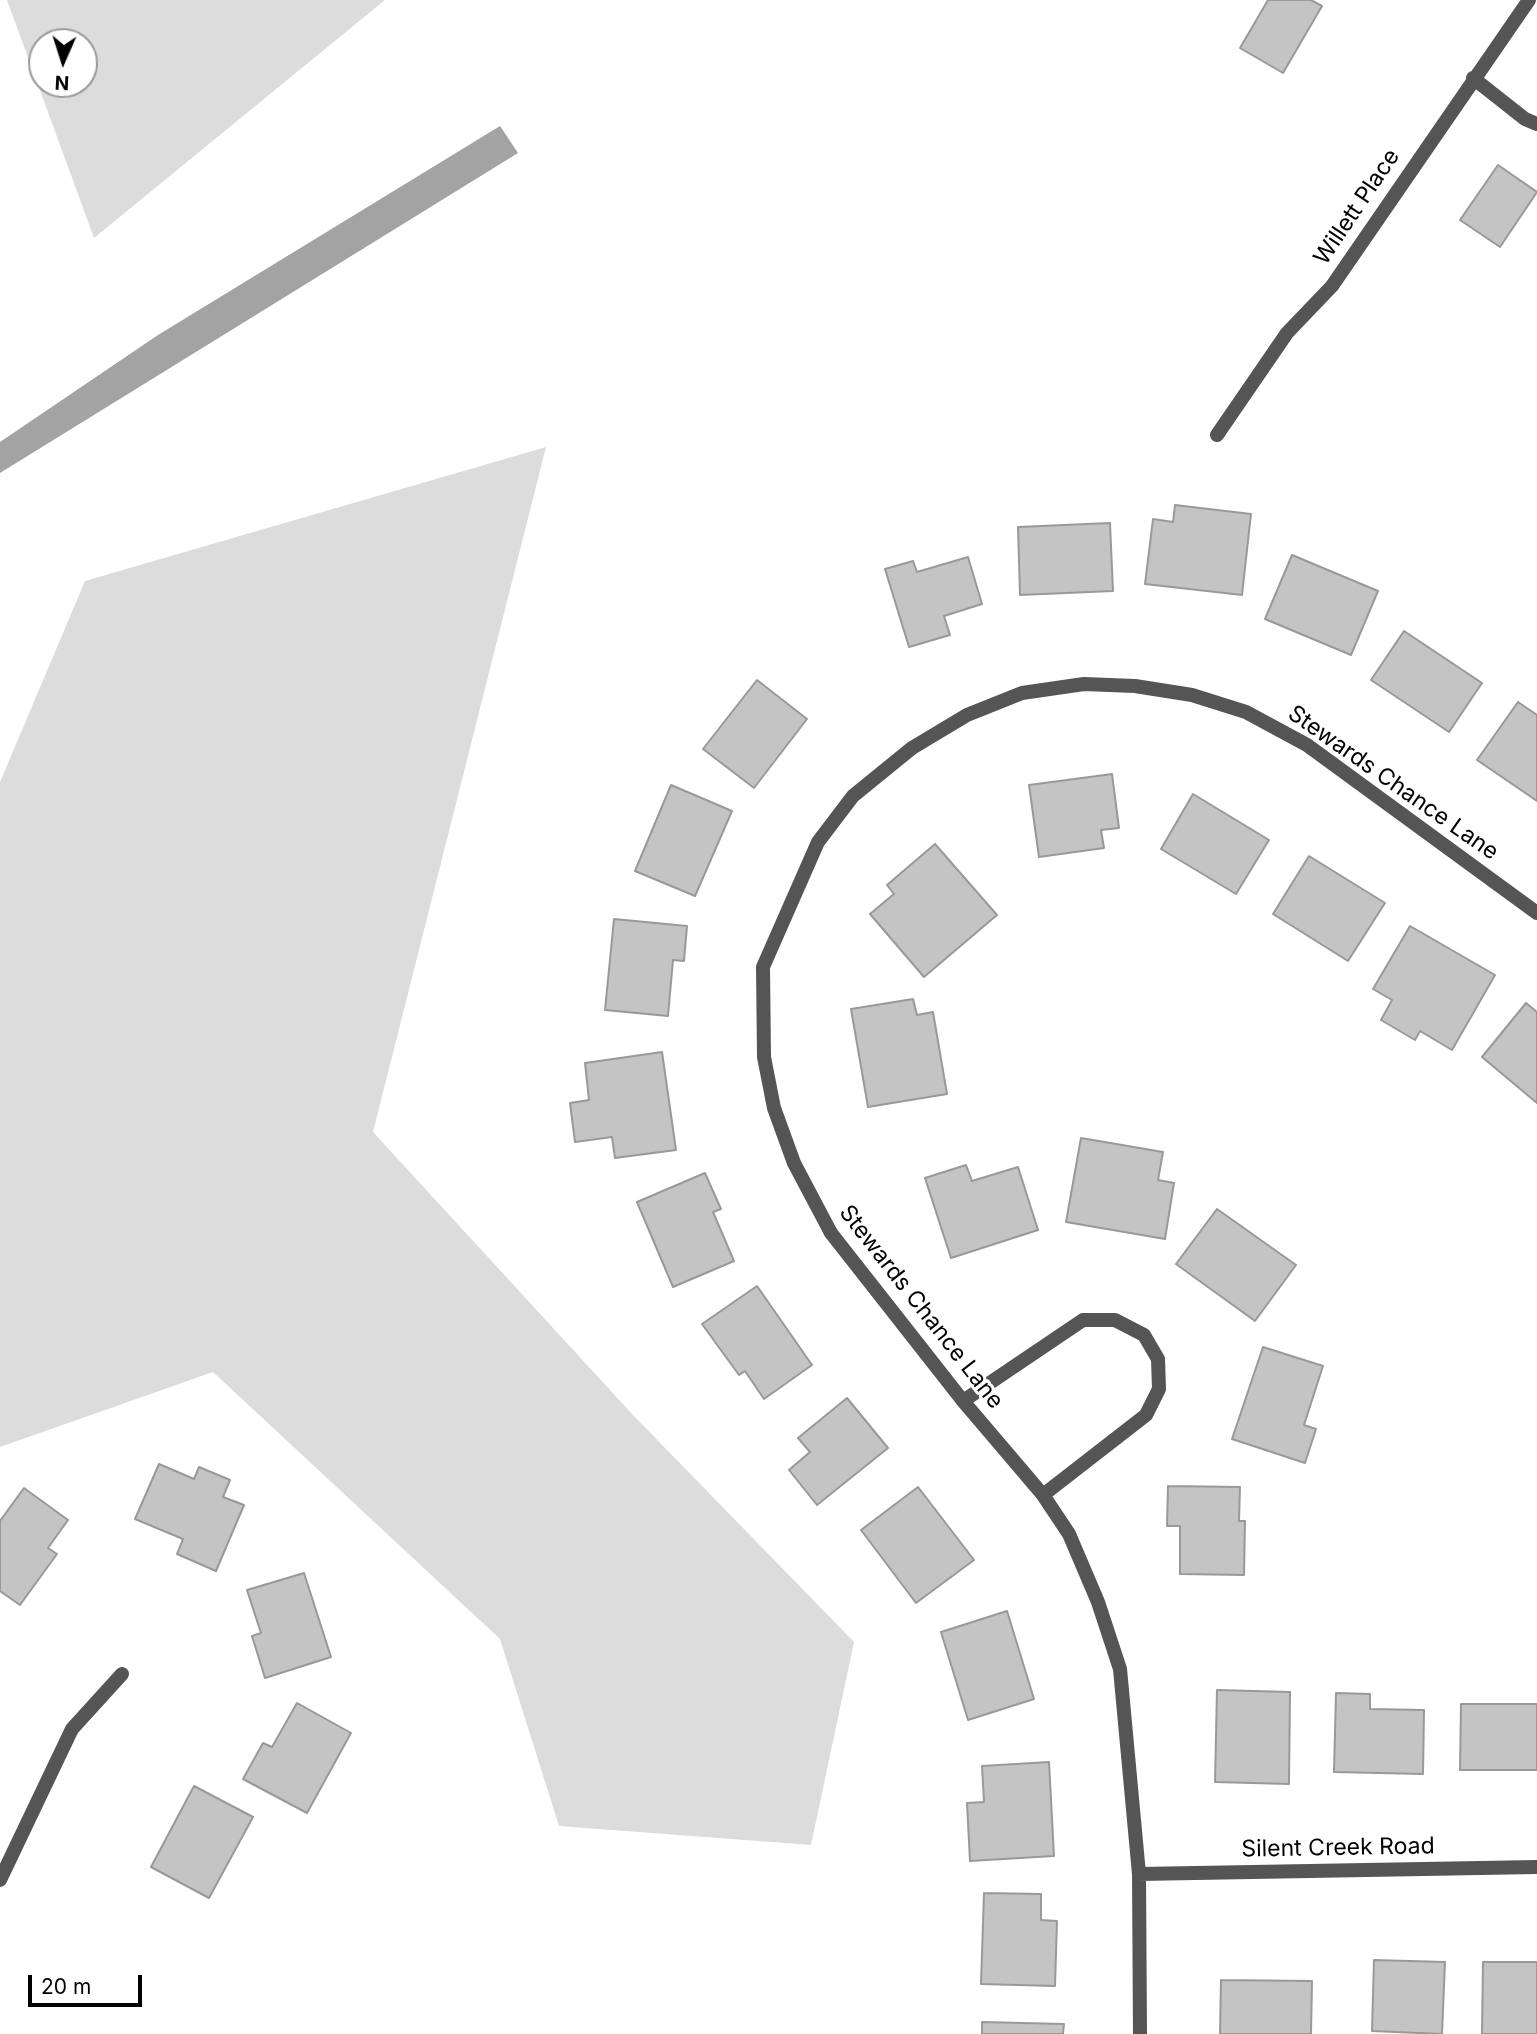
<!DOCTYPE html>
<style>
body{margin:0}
#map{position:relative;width:1537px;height:2034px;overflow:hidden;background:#fff;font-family:Inter,sans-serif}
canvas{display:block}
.north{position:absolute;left:28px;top:28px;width:70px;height:70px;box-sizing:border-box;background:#fff;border:2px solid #999;border-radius:50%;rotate:183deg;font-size:19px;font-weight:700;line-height:28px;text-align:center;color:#000}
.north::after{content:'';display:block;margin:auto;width:24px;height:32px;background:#000;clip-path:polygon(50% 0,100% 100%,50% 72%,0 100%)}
.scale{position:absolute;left:28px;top:1975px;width:114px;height:32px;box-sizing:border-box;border:4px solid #000;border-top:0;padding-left:9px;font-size:21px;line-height:24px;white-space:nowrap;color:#000;-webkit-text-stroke:5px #fff;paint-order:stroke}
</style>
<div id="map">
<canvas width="1537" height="2034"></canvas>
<div class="north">N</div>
<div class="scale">20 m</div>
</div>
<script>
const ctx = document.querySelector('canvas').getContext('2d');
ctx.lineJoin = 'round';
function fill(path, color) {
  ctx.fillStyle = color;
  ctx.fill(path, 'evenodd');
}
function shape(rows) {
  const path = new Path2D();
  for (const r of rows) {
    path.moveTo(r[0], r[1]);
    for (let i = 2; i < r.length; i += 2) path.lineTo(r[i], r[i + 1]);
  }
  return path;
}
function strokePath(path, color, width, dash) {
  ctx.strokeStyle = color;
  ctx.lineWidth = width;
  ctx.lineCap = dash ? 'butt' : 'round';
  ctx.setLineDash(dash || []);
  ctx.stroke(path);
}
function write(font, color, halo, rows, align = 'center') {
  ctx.font = font + ' Inter,sans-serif';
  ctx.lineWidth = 6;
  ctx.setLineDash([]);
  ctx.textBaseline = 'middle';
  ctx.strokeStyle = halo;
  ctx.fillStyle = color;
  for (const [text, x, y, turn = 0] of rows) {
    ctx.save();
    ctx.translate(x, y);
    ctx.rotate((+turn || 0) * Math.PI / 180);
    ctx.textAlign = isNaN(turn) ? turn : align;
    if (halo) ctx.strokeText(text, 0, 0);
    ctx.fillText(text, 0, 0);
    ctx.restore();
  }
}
fill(shape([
 [7,0,385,0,94,238],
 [84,42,84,84,42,84,42,42],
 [546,447,373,1132,633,1415,854,1642,811,1845,559,1826,500,1639,213,1372,0,1447,0,782,85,581]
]), '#dcdcdc');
fill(shape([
 [500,126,518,153,0,473,0,442,158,335]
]), '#a3a3a3');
const building = shape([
 [1268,0,1311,0,1322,6,1283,73,1240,48,1268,0],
 [1498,165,1537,192,1500,247,1460,220,1498,165],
 [1175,505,1251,514,1242,595,1145,584,1153,519,1173,522,1175,505],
 [1110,523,1113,591,1020,595,1018,527,1110,523],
 [1292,555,1378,591,1351,655,1265,619,1292,555],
 [968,557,982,604,944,616,950,635,909,647,885,569,913,561,917,572,968,557],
 [1404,631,1482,683,1449,732,1371,680,1404,631],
 [757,680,807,719,754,788,703,749,757,680],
 [1518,702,1537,715,1537,801,1477,760,1518,702],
 [1112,774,1119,828,1101,830,1104,848,1039,857,1029,785,1112,774],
 [671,785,732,811,695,896,635,871,671,785],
 [1193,794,1269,840,1236,894,1161,849,1193,794],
 [935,844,997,915,924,977,870,914,894,894,887,885,935,844],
 [1309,856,1385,903,1348,961,1273,914,1309,856],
 [614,919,687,926,684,961,673,960,668,1016,605,1010,614,919],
 [1410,926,1495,975,1452,1050,1420,1031,1415,1040,1381,1020,1392,1000,1373,989,1410,926],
 [913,999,917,1015,933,1012,947,1094,868,1107,851,1009,913,999],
 [1526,1003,1537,1012,1537,1103,1482,1057,1526,1003],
 [662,1052,676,1150,615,1158,612,1137,575,1142,570,1103,589,1100,585,1063,662,1052],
 [1081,1138,1163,1152,1158,1180,1174,1183,1165,1239,1066,1222,1081,1138],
 [966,1165,972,1181,1018,1167,1038,1230,951,1258,925,1178,966,1165],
 [705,1173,721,1209,713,1212,734,1261,673,1287,637,1202,705,1173],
 [1217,1209,1296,1265,1255,1321,1176,1264,1217,1209],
 [757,1286,812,1365,764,1399,745,1371,739,1375,702,1324,757,1286],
 [1263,1347,1323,1366,1304,1425,1316,1429,1305,1463,1232,1439,1263,1347],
 [847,1398,888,1448,817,1505,789,1470,810,1452,798,1438,847,1398],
 [159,1464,194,1479,199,1467,230,1480,223,1497,244,1505,216,1571,177,1554,183,1539,135,1519,159,1464],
 [1168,1486,1240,1487,1239,1521,1245,1521,1244,1575,1180,1574,1180,1526,1167,1526,1168,1486],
 [918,1487,974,1560,916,1603,861,1530,918,1487],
 [24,1488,68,1520,48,1548,57,1554,20,1605,0,1591,0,1521,24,1488],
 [304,1573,331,1657,265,1678,252,1636,261,1633,247,1590,304,1573],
 [1007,1611,1034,1699,968,1720,941,1632,1007,1611],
 [1217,1690,1290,1692,1289,1784,1215,1782,1217,1690],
 [1336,1693,1370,1694,1370,1709,1424,1710,1423,1774,1334,1772,1336,1693],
 [297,1703,351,1733,307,1813,243,1779,263,1743,272,1747,297,1703],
 [1461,1704,1537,1704,1537,1770,1460,1770,1461,1704],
 [1049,1762,1054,1856,970,1861,967,1803,984,1802,982,1766,1049,1762],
 [194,1786,253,1817,209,1898,151,1867,194,1786],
 [984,1893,1041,1894,1041,1920,1057,1921,1055,1986,981,1984,984,1893],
 [1374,1960,1445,1962,1442,2034,1372,2031,1374,1960],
 [1483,1962,1537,1962,1537,2034,1482,2034,1483,1962],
 [1221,1980,1312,1981,1311,2034,1220,2034,1221,1980],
 [982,2022,1064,2024,1063,2034,982,2034,982,2022]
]);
fill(building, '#c4c4c4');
strokePath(building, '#999', 2);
strokePath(shape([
 [1473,78,1525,119,1537,124],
 [1217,435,1287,333,1332,286,1529,0],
 [963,1401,1083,1320,1115,1320,1144,1335,1158,1359,1159,1389,1146,1415,1043,1495],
 [1139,1874,1537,1867],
 [0,1880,72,1729,122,1674],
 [1140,2034,1139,1874,1120,1669,1098,1602,1069,1534,1043,1495,963,1401,831,1233,794,1163,774,1108,764,1057,763,967,818,842,853,796,912,748,967,715,1022,693,1084,684,1135,686,1192,695,1246,712,1307,745,1537,913]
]), '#555', 14);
write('23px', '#000', '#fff', [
 ["Willett Place",1357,207,-56],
 ["Stewards Chance Lane",1393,783,35],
 ["Stewards Chance Lane",921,1307,52],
 ["Silent Creek Road",1338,1848,-1]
]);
</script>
